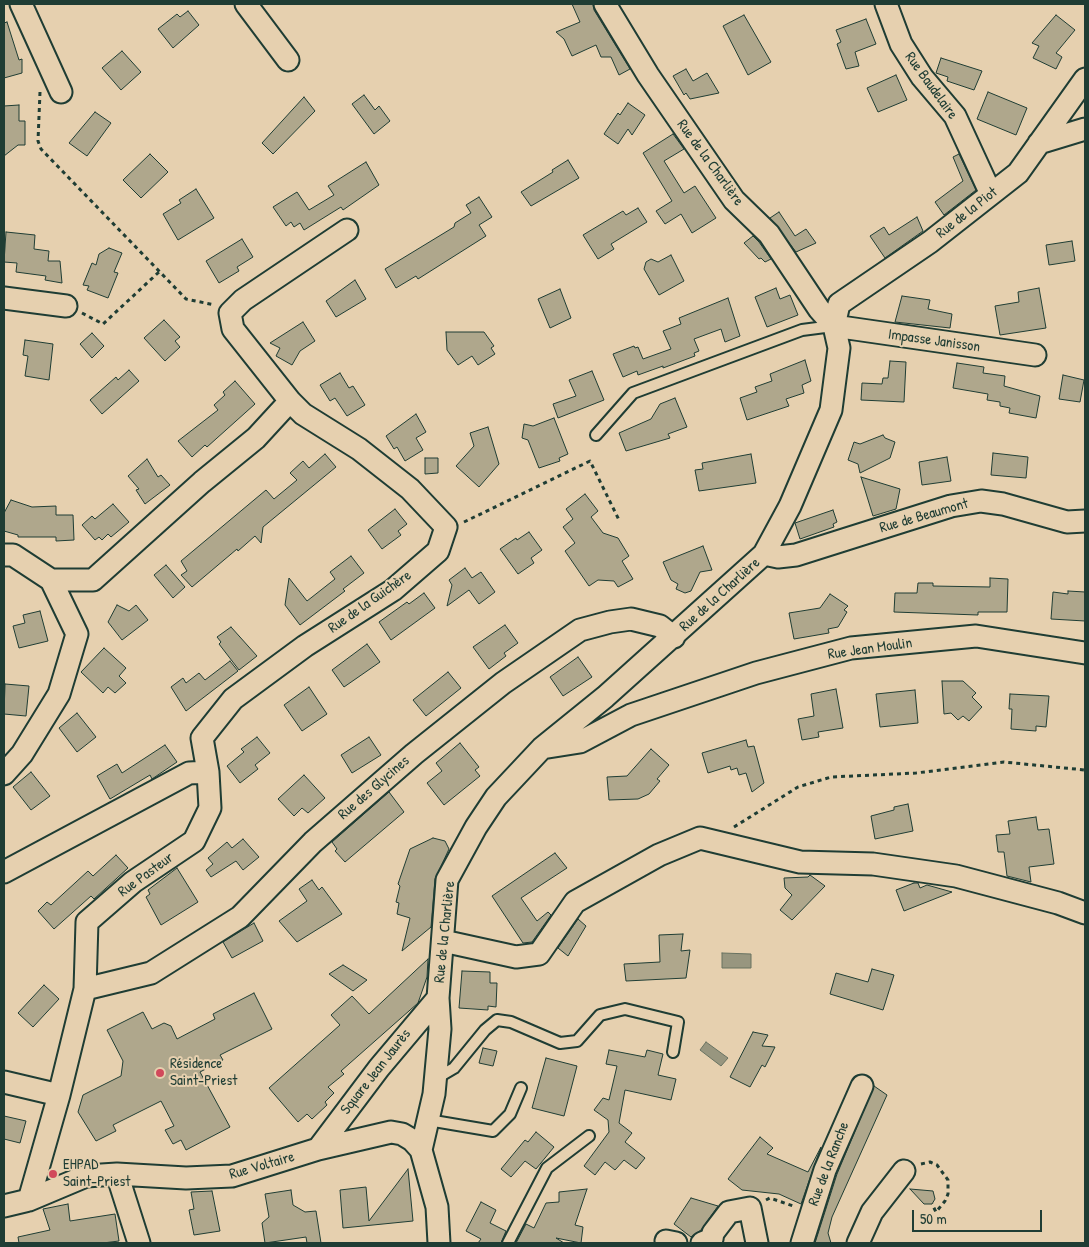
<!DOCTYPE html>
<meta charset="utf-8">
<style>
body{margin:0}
#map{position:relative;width:1089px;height:1247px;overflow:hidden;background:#e6d0af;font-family:"Patrick Hand",sans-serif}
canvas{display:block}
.frame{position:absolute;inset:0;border:5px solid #1f3d34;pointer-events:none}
.scale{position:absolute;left:912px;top:1210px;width:130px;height:22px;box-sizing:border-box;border:2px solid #1f3d34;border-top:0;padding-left:6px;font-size:15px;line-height:18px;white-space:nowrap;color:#1f3d34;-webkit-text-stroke:4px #e6d0af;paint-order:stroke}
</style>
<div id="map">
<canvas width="1089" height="1247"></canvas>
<div class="frame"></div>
<div class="scale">50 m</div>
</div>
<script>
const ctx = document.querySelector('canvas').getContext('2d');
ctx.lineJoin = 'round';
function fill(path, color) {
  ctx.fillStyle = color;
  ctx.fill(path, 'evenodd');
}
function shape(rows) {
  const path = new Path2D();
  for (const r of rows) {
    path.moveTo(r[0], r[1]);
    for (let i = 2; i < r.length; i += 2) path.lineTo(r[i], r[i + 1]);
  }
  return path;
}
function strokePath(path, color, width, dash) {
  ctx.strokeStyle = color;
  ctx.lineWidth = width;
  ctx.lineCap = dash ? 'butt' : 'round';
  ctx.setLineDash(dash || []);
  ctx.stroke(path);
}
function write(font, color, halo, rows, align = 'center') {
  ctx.font = font + ' "Patrick Hand",sans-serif';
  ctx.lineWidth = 4;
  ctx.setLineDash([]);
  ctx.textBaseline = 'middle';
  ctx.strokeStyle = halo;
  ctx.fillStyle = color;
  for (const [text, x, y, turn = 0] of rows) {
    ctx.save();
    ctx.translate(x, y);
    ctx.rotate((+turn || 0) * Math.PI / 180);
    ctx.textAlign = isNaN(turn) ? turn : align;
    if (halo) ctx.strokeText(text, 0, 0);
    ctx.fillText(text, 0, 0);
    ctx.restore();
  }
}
const water = shape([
 [722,953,751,954,751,968,722,968,722,953],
 [706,1042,728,1058,721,1066,700,1050,706,1042]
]);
fill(water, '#98967f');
strokePath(water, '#687261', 1);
const building = shape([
 [572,4,593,4,594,10,630,69,619,75,611,57,601,57,596,45,572,56,564,39,556,32,580,22,572,4],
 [188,11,199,25,173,48,158,29,177,14,180,17,188,11],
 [744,15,771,62,748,75,723,26,744,15],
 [1056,15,1075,30,1056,53,1062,57,1056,69,1033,58,1039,46,1032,43,1056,15],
 [866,19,876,44,855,52,859,66,846,69,837,44,841,42,836,30,866,19],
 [7,22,19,60,22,59,22,73,4,78,4,23,7,22],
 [122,51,141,72,121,90,102,68,122,51],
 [941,58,982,71,974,90,947,81,948,77,936,73,941,58],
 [686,69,693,81,707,73,719,93,690,99,686,93,684,95,673,76,686,69],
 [896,75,907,100,878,112,867,88,896,75],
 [988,92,1027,108,1016,135,977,119,988,92],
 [364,95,375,110,379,106,390,121,374,134,352,104,364,95],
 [304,97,315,111,273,154,262,143,304,97],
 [628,103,645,115,632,135,628,129,618,144,604,134,618,113,620,115,628,103],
 [19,105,19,121,25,121,25,145,18,145,4,156,4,106,19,105],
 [95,112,111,123,87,156,69,143,95,112],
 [673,134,684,149,664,161,684,193,695,186,716,218,692,233,681,214,665,224,656,211,672,201,643,153,673,134],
 [150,154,168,172,141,198,123,180,150,154],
 [959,154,976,190,944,215,935,202,963,181,953,157,959,154],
 [568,160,579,178,531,206,521,192,553,172,552,170,568,160],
 [366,162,379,185,343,210,341,207,304,230,300,223,294,227,291,222,286,226,273,207,297,192,309,210,334,195,328,186,366,162],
 [196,189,214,218,178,240,163,214,181,203,179,200,196,189],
 [479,197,492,217,479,225,486,236,418,279,416,276,396,288,385,269,454,227,455,223,471,213,466,205,479,197],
 [638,208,647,222,611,244,614,249,598,259,583,235,623,211,626,215,638,208],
 [779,212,795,236,806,229,816,243,796,252,770,218,779,212],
 [917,217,923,231,885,258,870,236,884,227,889,235,917,217],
 [6,232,35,235,34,249,49,251,48,261,60,261,62,283,45,280,46,276,16,272,17,263,4,262,6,232],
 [753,236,759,242,771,259,765,262,761,258,759,259,744,243,753,236],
 [242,239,253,257,237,267,239,271,219,283,206,261,242,239],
 [1072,241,1075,261,1049,265,1046,245,1072,241],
 [109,248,122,253,114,272,118,273,108,298,87,290,89,286,83,285,92,263,96,265,99,254,109,248],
 [671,255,684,281,659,295,644,269,646,262,651,259,658,262,671,255],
 [355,280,366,299,336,317,326,301,355,280],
 [776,288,780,299,790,295,798,315,767,327,755,297,776,288],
 [1039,288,1046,328,1000,335,995,306,1019,302,1018,292,1039,288],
 [560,289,571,318,550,328,538,299,560,289],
 [902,296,930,300,928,309,952,314,950,328,895,322,902,296],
 [728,298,740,336,725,342,721,329,694,339,699,351,694,353,695,356,663,368,663,366,638,375,637,371,623,377,613,354,634,346,635,348,638,347,643,359,671,349,663,331,681,324,679,318,728,298],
 [164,320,180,337,175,341,180,347,165,361,144,338,164,320],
 [303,322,315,341,300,351,292,365,276,356,280,348,270,343,303,322],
 [446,332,484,332,494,346,491,348,495,354,478,365,472,356,458,365,447,350,446,332],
 [92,333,104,346,92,358,80,344,92,333],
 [25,340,53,344,49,380,25,376,28,356,23,355,25,340],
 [805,360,811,381,802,385,804,393,786,399,789,406,747,420,740,398,757,392,755,387,772,381,770,374,805,360],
 [890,361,906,362,904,402,861,400,862,383,882,384,883,378,888,378,890,361],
 [957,363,984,367,983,373,1005,376,1004,386,1040,396,1036,418,1009,413,1010,408,1000,406,1000,402,987,400,988,394,953,388,957,363],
 [129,370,139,381,102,414,90,400,116,377,118,380,129,370],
 [592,371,604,400,558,418,553,404,576,396,569,380,592,371],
 [340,373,349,388,353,386,365,405,347,416,335,398,330,401,320,385,340,373],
 [1063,375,1084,380,1080,402,1059,399,1063,375],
 [235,381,255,404,207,447,205,445,192,457,178,441,218,410,214,405,225,395,223,392,235,381],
 [675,398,687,427,668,434,670,438,626,451,619,433,651,419,660,404,675,398],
 [416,414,426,432,416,438,423,450,405,461,397,447,394,449,386,436,416,414],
 [554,418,568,454,559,458,560,461,539,468,528,440,522,438,524,424,533,426,554,418],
 [488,427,499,464,479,487,456,466,474,446,470,433,488,427],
 [883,435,885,438,895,442,890,458,860,473,858,464,848,460,854,442,860,444,883,435],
 [993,453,1028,457,1026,478,991,475,993,453],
 [325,454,336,467,263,527,261,543,255,536,238,551,237,549,192,587,181,575,187,571,181,561,266,490,274,499,297,480,290,473,303,461,309,468,325,454],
 [751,454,756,483,699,491,695,470,703,469,702,463,751,454],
 [947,457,951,481,922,485,919,462,947,457],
 [425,458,438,458,438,473,425,474,425,458],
 [147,459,158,477,161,475,170,485,145,504,136,490,139,489,128,476,147,459],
 [861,477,900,489,896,509,873,516,861,477],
 [585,494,598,511,591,517,603,533,618,538,629,556,622,561,633,579,618,587,614,581,598,580,589,586,565,551,575,543,563,527,573,519,566,509,585,494],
 [11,500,32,507,56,506,56,515,73,515,74,540,56,541,56,537,18,537,18,535,4,531,4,513,11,500],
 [113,504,129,522,111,537,108,534,102,540,99,537,95,540,82,525,92,516,95,519,113,504],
 [395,509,407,524,398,531,401,535,382,549,368,530,395,509],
 [833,510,837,522,833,524,834,527,800,539,795,523,833,510],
 [529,532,542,550,531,558,534,563,518,574,500,549,516,538,517,540,529,532],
 [703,546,712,570,700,572,691,591,685,593,676,589,678,584,671,580,663,562,703,546],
 [351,556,364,573,343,589,345,591,300,625,285,605,289,578,307,601,335,579,330,572,351,556],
 [166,565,185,587,173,598,154,575,166,565],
 [465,568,472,578,481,572,495,592,479,604,469,590,447,606,452,585,449,580,465,568],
 [990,578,1008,579,1007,612,978,612,978,615,894,612,895,593,917,593,918,583,933,583,933,586,990,587,990,578],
 [1068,591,1085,592,1085,621,1051,619,1053,592,1068,594,1068,591],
 [424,593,435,608,391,640,379,622,407,602,409,604,424,593],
 [830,594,848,606,844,610,847,612,838,627,828,629,829,633,794,639,789,613,820,608,830,594],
 [117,605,129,611,136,605,148,620,122,640,108,622,117,605],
 [40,611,48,641,19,648,13,626,25,623,23,615,40,611],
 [505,625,518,643,504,653,506,656,489,669,473,647,505,625],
 [231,627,257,656,239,670,219,644,221,642,217,637,231,627],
 [367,644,380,662,344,687,332,670,367,644],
 [104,648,126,668,119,676,126,683,115,693,108,687,103,693,81,672,104,648],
 [578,657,592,677,563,696,550,677,578,657],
 [230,661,238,671,186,711,171,687,183,678,186,683,199,673,205,680,230,661],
 [448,672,461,688,426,716,413,700,448,672],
 [942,681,963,681,976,693,972,697,982,707,969,721,963,716,958,720,951,713,944,714,942,681],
 [5,684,29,686,26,716,4,714,5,684],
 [309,687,327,714,302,731,284,705,309,687],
 [836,689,843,728,818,732,819,737,802,740,798,719,814,716,811,694,836,689],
 [915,690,918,723,880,727,876,694,915,690],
 [1010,694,1049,696,1046,727,1036,726,1036,731,1011,729,1012,709,1009,709,1010,694],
 [77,713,96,737,77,752,59,728,77,713],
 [257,737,270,753,255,765,258,769,240,783,227,766,244,752,241,749,257,737],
 [369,737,381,755,352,773,341,755,369,737],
 [746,740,748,747,754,746,764,783,752,792,746,773,739,775,737,768,731,770,730,766,708,773,702,753,746,740],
 [460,743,479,767,475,770,480,776,444,805,427,783,442,771,436,763,460,743],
 [165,745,177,762,152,779,150,775,110,799,97,776,117,764,122,773,165,745],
 [651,749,669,765,657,779,660,781,649,794,638,799,609,800,607,777,627,776,651,749],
 [31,772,50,796,31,810,13,787,31,772],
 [304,775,325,798,308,813,302,808,294,816,278,799,304,775],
 [389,792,404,812,345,862,335,851,337,849,332,842,389,792],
 [908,804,913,831,875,839,871,816,894,810,894,807,908,804],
 [1036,817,1038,830,1049,829,1054,864,1029,867,1031,882,1007,876,1004,852,998,852,996,835,1010,834,1008,821,1036,817],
 [433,838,445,841,449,849,435,879,431,927,402,951,410,918,397,914,399,903,396,902,400,886,398,884,410,849,433,838],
 [243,839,259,857,243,870,236,861,211,877,206,870,213,864,208,858,227,842,232,848,243,839],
 [555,853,567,868,521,898,537,921,548,912,551,915,532,942,523,943,492,896,555,853],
 [116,855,128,868,94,899,91,896,54,929,38,911,47,902,51,905,88,871,93,876,116,855],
 [177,868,198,902,161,925,146,897,150,894,148,890,177,868],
 [810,875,825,886,792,920,780,910,792,895,785,888,784,878,808,877,810,875],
 [312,880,319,890,322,887,342,914,297,942,279,921,307,901,299,889,312,880],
 [914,883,918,883,920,888,927,885,952,892,904,911,896,890,914,883],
 [578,919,586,926,568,956,558,948,578,919],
 [254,923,263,941,232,958,223,942,254,923],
 [683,934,681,951,690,950,686,978,626,981,624,964,660,962,659,935,683,934],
 [428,959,427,977,418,1003,341,1071,344,1074,328,1087,334,1093,325,1102,327,1105,312,1119,307,1114,298,1122,269,1088,340,1025,331,1015,352,996,369,1014,428,959],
 [343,965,367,980,353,991,329,974,343,965],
 [872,969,894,975,883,1010,830,994,836,973,868,982,872,969],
 [462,971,490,972,490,983,497,983,496,1007,488,1006,488,1010,459,1008,462,971],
 [44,985,59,999,33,1027,18,1013,44,985],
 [254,993,272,1029,220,1055,223,1060,200,1072,230,1127,186,1150,181,1140,173,1144,165,1130,174,1126,161,1101,113,1125,116,1131,96,1141,78,1112,83,1095,121,1076,123,1061,107,1030,143,1012,152,1029,164,1023,171,1026,177,1039,215,1019,213,1014,254,993],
 [753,1032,768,1035,762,1046,775,1047,765,1067,762,1065,750,1087,730,1077,753,1032],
 [483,1048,497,1051,493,1066,479,1063,483,1048],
 [609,1050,645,1057,647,1050,663,1054,658,1075,676,1079,671,1100,625,1090,619,1123,632,1133,625,1142,645,1158,636,1169,624,1160,615,1170,605,1162,595,1175,584,1166,609,1132,608,1120,594,1110,603,1098,609,1100,617,1066,606,1064,609,1050],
 [546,1058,577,1066,564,1116,532,1108,546,1058],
 [874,1086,887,1095,832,1217,828,1233,831,1243,815,1243,837,1174,874,1086],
 [4,1116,26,1121,20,1143,4,1139,4,1116],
 [536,1132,554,1147,536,1169,525,1161,511,1177,501,1169,525,1140,528,1142,536,1132],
 [760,1137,773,1148,767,1154,808,1172,821,1147,801,1204,779,1194,742,1190,728,1179,760,1137],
 [408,1169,413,1221,343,1228,340,1190,366,1187,369,1221,408,1169],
 [587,1189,575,1225,583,1227,581,1243,556,1238,564,1243,516,1243,526,1224,534,1228,546,1203,559,1202,559,1192,587,1189],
 [910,1189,933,1191,935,1199,932,1204,924,1204,910,1189],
 [291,1190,293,1205,305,1212,316,1211,321,1243,307,1243,306,1237,265,1243,262,1223,269,1217,265,1194,291,1190],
 [212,1191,220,1231,194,1235,189,1210,194,1209,191,1192,212,1191],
 [691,1198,718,1206,701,1230,691,1237,674,1224,691,1198],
 [481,1202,496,1210,490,1223,506,1231,501,1243,478,1243,481,1239,466,1231,481,1202],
 [68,1204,70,1221,115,1214,119,1241,103,1243,19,1243,18,1237,50,1230,43,1209,68,1204]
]);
fill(building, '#afa78c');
strokePath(building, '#1f3d34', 1);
const service = shape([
 [596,435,633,393,802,330,833,326],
 [437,1078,454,1068,485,1030,497,1020,511,1022,560,1043,577,1041,600,1015,625,1009,678,1022,673,1052],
 [428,1120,493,1131,510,1114,521,1088],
 [508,1243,547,1168,589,1136]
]);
const minor = shape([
 [21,4,61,92],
 [246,4,288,60],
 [886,4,901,44,922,77,955,116,991,194],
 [1039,143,1085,129],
 [4,298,66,306],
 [834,326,839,304,930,242,1018,173,1085,79],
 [834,326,1035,355],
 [764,554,778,557,796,555,951,506,981,501,1003,504,1067,522,1085,521],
 [4,555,13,555,51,580,77,634,59,694,22,754,4,774],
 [51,580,93,580,202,482,256,438,290,401],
 [542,748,580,742,631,715,756,673,851,648,976,636,1085,653],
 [208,772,202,738,233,699,305,646,393,590,438,551,446,527,410,489,359,449,303,414,290,401,233,329,230,313,243,300,347,230],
 [4,872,189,773,208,772,210,808,194,841,133,882,87,922,85,989,59,1095,29,1200],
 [443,941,516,957,539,954,575,902,659,855,700,838,800,862,873,864,956,876,1058,903,1085,913],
 [85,989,151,973,240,917,313,842,414,754,503,683,580,630,610,622,631,619,660,626,674,637],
 [4,1082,59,1095],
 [318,1149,379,1068,438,998],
 [421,1150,434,1094,440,1029,438,998,447,880,476,827,496,797,542,748,605,697,764,554,790,506,831,410,839,348,834,326,819,309,769,234,734,200,648,75,605,4],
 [117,1174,139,1243],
 [4,1206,29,1200,86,1176,117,1174,186,1178,232,1176,318,1149,391,1132,402,1134,412,1140,421,1150,437,1207,439,1243],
 [666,1241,676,1243],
 [702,1243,712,1239,713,1233,729,1212,750,1208,757,1243],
 [802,1243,825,1170,862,1086],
 [858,1243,872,1212,904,1171]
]);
strokePath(service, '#1f3d34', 14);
strokePath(minor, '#1f3d34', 25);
strokePath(shape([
 [40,92,38,141,41,149,186,299,215,305],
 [82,313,103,324,160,271],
 [464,522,590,461,619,520],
 [734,827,798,787,831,777,916,773,1004,762,1085,770],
 [921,1164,930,1162,937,1165,948,1180,948,1194,945,1201,936,1212,932,1204],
 [766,1200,770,1198,796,1207]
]), '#1f3d34', 3, [4, 4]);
strokePath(service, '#e6d0af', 10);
strokePath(minor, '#e6d0af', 21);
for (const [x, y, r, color] of [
 [160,1073,5,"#d1495b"],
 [53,1174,5,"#d1495b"]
]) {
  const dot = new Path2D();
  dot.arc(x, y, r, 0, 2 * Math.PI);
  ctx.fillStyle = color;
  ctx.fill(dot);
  strokePath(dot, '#e6d0af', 2);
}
write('15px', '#1f3d34', '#e6d0af', [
 ["Rue Baudelaire",931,86,54],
 ["Rue de la Charlière",710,163,54],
 ["Rue de la Piot",967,213,-38],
 ["Impasse Janisson",934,341,8],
 ["Rue de Beaumont",924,516,-16],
 ["Rue de la Charlière",720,595,-42],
 ["Rue de la Guichère",370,602,-35],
 ["Rue Jean Moulin",870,649,-8],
 ["Rue des Glycines",374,788,-41],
 ["Rue Pasteur",146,875,-36],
 ["Rue de la Charlière",445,932,-84],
 ["Square Jean Jaurès",376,1072,-52],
 ["Rue de la Ranche",829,1164,-69],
 ["Rue Voltaire",262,1166,-16]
]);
write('15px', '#1f3d34', '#e6d0af', [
 ["Résidence",170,1064],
 ["Saint-Priest",170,1081],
 ["EHPAD",63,1165],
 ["Saint-Priest",63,1182]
], 'left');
</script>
